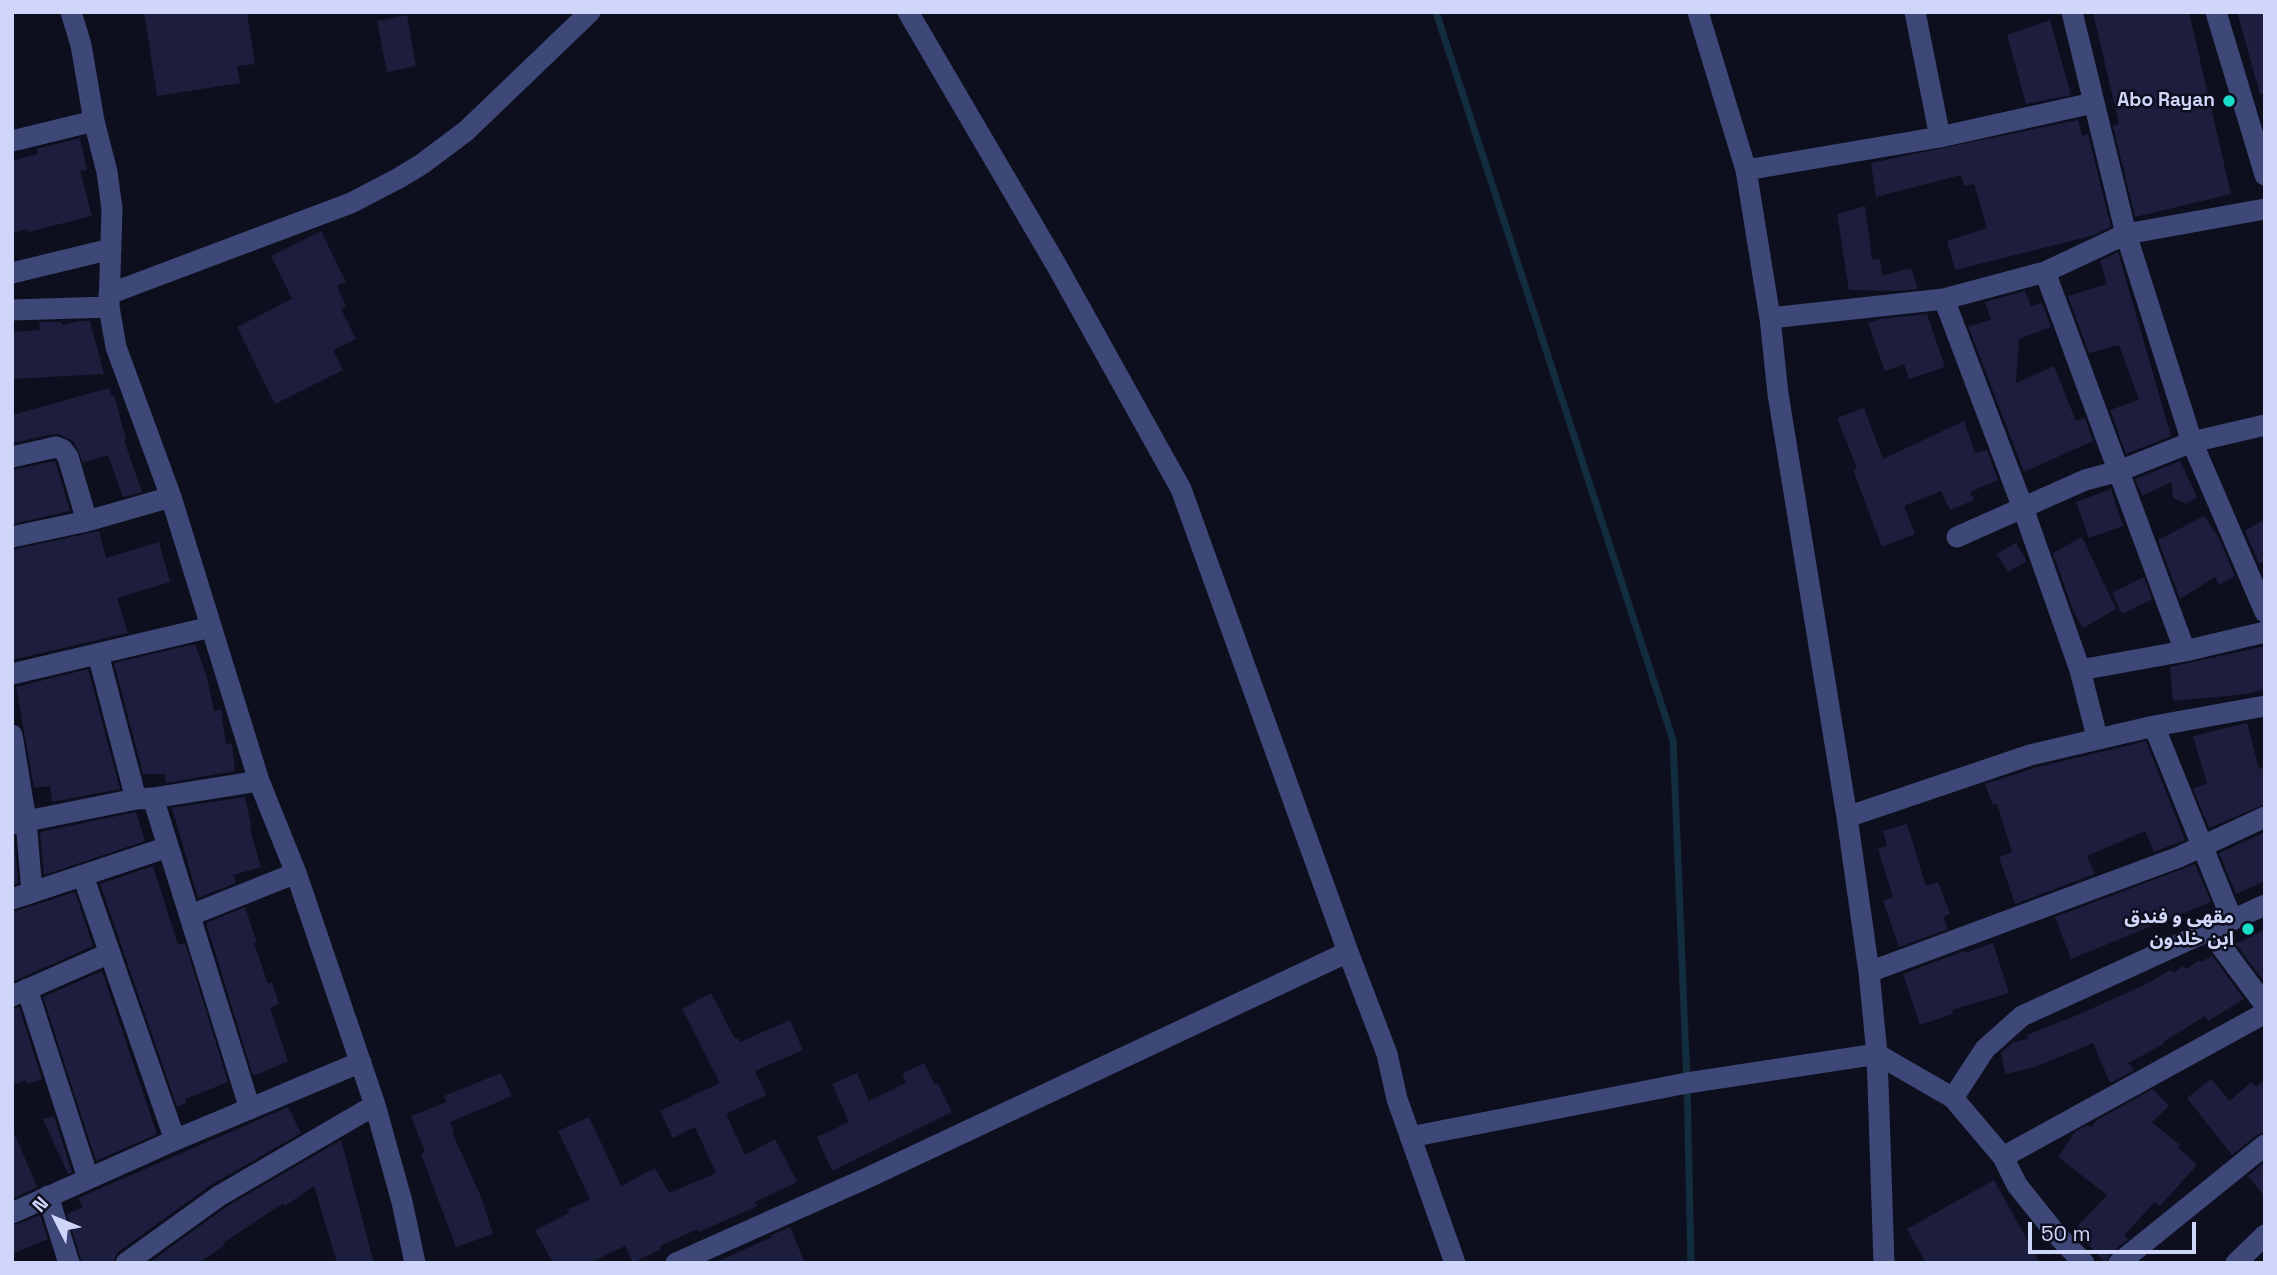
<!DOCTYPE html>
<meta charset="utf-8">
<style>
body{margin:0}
#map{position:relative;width:2277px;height:1275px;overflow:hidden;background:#0e0f1e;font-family:"Space Grotesk",sans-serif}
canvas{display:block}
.frame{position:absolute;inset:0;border:14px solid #d0d5fa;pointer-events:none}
.north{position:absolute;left:21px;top:1184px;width:70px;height:70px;-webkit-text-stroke:5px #0e0f1e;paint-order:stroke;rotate:313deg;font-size:19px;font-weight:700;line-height:28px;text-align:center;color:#d0d5fa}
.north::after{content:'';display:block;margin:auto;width:24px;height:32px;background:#d0d5fa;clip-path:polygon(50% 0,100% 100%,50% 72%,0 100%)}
.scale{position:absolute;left:2028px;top:1222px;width:168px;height:32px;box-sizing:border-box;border:4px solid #d0d5fa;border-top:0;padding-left:9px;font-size:21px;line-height:24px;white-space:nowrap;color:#d0d5fa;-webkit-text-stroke:5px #0e0f1e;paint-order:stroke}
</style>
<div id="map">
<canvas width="2277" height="1275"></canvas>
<div class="frame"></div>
<div class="north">N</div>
<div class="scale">50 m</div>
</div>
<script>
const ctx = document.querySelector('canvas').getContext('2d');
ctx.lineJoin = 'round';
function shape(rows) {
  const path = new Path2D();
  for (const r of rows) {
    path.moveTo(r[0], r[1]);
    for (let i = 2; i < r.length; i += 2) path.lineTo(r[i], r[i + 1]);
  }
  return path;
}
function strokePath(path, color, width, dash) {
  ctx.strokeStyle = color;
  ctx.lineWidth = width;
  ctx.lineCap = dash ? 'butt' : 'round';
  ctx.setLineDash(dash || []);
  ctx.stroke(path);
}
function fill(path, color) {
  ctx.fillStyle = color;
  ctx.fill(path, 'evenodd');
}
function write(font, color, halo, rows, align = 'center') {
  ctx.font = font + ' "Space Grotesk","Noto Sans Arabic",sans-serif';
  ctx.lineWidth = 5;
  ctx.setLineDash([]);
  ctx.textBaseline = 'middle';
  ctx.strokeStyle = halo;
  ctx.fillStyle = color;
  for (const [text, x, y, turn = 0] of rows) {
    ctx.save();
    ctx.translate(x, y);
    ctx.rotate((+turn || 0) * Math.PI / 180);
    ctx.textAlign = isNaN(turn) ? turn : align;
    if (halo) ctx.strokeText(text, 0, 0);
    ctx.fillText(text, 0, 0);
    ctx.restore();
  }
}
strokePath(shape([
 [1436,12,1673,740,1687,1083,1691,1263]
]), '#122d3e', 7);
fill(shape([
 [144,12,247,12,255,64,237,66,240,83,157,96],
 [2093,12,2189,12,2231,194,2135,217,2113,126,2119,124],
 [2237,12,2265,12,2265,94,2260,94],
 [407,15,416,66,387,72,377,21],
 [2050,20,2071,95,2026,104,2007,35],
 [2078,120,2082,136,2088,134,2111,227,2091,236,1955,270,1947,241,1987,228,1974,184,1964,186,1961,175,1876,197,1871,163],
 [80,138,87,170,80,171,92,216,28,232,28,229,12,233,12,161,38,154,36,149],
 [1865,206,1872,259,1880,260,1882,276,1911,268,1918,289,1896,291,1849,290,1837,214],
 [321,231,346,282,337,286,346,306,341,309,356,339,333,350,343,370,275,404,237,327,292,299,271,256],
 [2118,252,2171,436,2126,454,2110,410,2139,400,2119,345,2089,353,2068,296,2107,284,2100,261],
 [2025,291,2031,306,2042,303,2051,327,2019,339,2016,383,2054,366,2076,421,2085,418,2093,441,2024,472,1968,326,1991,320,1985,302],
 [1927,314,1945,367,1909,379,1904,364,1885,371,1868,323,1880,319],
 [79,321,90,321,104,374,12,379,12,332,40,330,39,322,61,322,62,325],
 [109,388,111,396,114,395,126,439,124,440,142,492,123,497,108,455,83,463,74,442,61,435,53,434,12,443,12,415],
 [1864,408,1883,459,1964,421,1975,453,1987,450,1998,480,1970,492,1974,500,1950,510,1941,491,1904,506,1915,534,1882,547,1853,470,1857,468,1837,418],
 [55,461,70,511,12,524,12,470],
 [2180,461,2197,497,2186,504,2173,498,2171,482,2142,496,2135,479],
 [2111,489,2123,526,2089,538,2076,502],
 [2204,516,2219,538,2235,576,2219,585,2215,577,2180,599,2158,540],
 [2265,519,2265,560,2259,564,2245,531],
 [99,531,106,558,159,542,170,582,117,598,128,633,12,660,12,550],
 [2082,537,2116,609,2083,628,2073,610,2053,553],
 [2016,543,2027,561,2008,572,1997,554],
 [2144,577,2152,599,2122,614,2112,593],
 [195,644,207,677,214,711,221,710,226,744,232,743,235,771,166,783,165,774,143,774,114,663],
 [2265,646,2265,689,2247,694,2173,701,2170,667],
 [88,669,120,789,52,802,50,786,34,788,16,687],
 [2247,723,2259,769,2265,767,2265,804,2209,828,2193,789,2207,783,2193,736],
 [2146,741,2185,840,2154,852,2145,831,2087,856,2095,874,2015,904,1999,857,2012,852,1997,804,1993,805,1985,784,2034,768],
 [245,797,252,829,250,829,261,867,233,875,236,883,198,898,172,808],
 [136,812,145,841,44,875,40,832],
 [1907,824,1926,886,1938,882,1950,914,1943,917,1948,929,1899,947,1883,901,1893,897,1878,849,1887,846,1883,831],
 [2265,832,2265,881,2236,894,2219,853],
 [12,837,14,837,18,883,12,885],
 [2195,864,2211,902,2071,959,2055,917],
 [153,866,178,945,185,943,228,1082,185,1099,186,1103,177,1107,100,884],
 [75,892,93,946,12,982,12,912],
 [245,907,257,943,254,943,268,984,272,982,279,1004,270,1008,288,1061,253,1076,206,923],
 [2265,929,2265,983,2236,944],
 [1993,943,2009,993,1952,1010,1953,1014,1920,1025,1903,974,1964,951,1965,953],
 [2212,956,2244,999,2208,1021,2205,1016,2163,1042,2164,1044,2128,1063,2134,1070,2110,1083,2093,1043,2035,1067,2005,1074,2001,1053,2013,1042,2028,1039,2027,1035,2075,1016,2146,984,2171,970,2174,973,2183,966,2186,969,2200,960,2201,962],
 [102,971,157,1134,96,1161,43,997],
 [711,993,735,1039,738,1038,740,1042,790,1020,803,1050,755,1071,766,1095,726,1114,745,1155,775,1139,797,1182,755,1202,757,1206,699,1232,698,1229,660,1246,661,1249,633,1263,625,1246,589,1263,553,1263,535,1230,569,1213,567,1210,590,1199,558,1131,589,1117,621,1186,655,1168,669,1193,716,1173,695,1127,673,1138,660,1111,720,1083,682,1009],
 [19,1007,42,1079,27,1084,26,1080,12,1085,12,1009],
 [924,1063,935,1085,938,1084,952,1112,832,1171,817,1137,849,1122,832,1084,857,1073,869,1101,906,1083,902,1074],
 [501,1073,512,1096,450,1122,454,1131,452,1132,481,1197,493,1234,456,1247,421,1154,425,1152,411,1116,447,1102,444,1096],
 [2211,1079,2230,1101,2251,1082,2256,1087,2265,1079,2265,1132,2257,1135,2232,1155,2187,1098],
 [2153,1089,2169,1106,2152,1122,2180,1145,2178,1147,2197,1165,2160,1206,2155,1202,2124,1235,2128,1239,2111,1253,2106,1263,2074,1230,2107,1195,2058,1157,2075,1132,2088,1125,2091,1127,2097,1120],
 [288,1107,301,1133,211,1185,118,1252,113,1263,82,1263,67,1214,83,1207,78,1198],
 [54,1116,72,1172,68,1174,43,1119],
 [12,1128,37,1187,12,1199],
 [341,1140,374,1263,337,1263,314,1186,285,1206,283,1203,223,1243,225,1245,199,1263,149,1263,226,1207],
 [2265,1162,2265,1197,2248,1176],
 [1994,1180,2040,1263,1926,1263,1907,1229],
 [40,1215,48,1239,12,1254,12,1226],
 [790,1227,805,1263,714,1263,772,1237,772,1235]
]), '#1d1d3d');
strokePath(shape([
 [71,12,81,45,94,121,107,172,112,209,109,307,116,347,171,497,259,781,296,873,375,1105,402,1202,415,1263],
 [908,12,1058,268,1181,489,1348,952,1387,1054,1397,1099,1455,1263],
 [1698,12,1746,170,1770,318,1778,394,1847,817,1869,972,1877,1054,1884,1263],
 [1915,12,1940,137],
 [2072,12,2126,234,2192,442,2265,612],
 [2216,12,2265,175],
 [12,141,94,121],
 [1746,170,1940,137,2093,103],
 [2045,272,2185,651],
 [12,273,111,249],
 [109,294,351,203,399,178,422,164,466,131,590,12],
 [1944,299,2023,508,2080,670,2097,737],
 [12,310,109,307],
 [1770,318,1944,299,2045,272,2126,234,2265,209],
 [12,457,56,447,63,450,68,457,87,521],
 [12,537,87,521,171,497],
 [1957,537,2085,480,2119,471,2192,442,2265,425],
 [98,654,136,799],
 [2080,670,2185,651,2265,632],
 [12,674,211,627],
 [2154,726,2232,920],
 [12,735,26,821,32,892],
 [153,798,250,1109],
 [1847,817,2030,755,2154,726,2265,706],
 [12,824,136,799,153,798,259,781],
 [83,876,175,1140],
 [12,899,168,847],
 [191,915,296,873],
 [2209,930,2265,1005],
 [1869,972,2179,857,2265,817],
 [27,989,88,1178],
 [12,996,110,953],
 [1953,1098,1985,1049,2022,1016,2265,905],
 [1410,1137,1687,1083,1877,1054,1953,1098,2003,1157,2017,1185,2057,1235,2084,1263],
 [2003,1157,2265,1013],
 [48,1196,69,1263],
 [12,1213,175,1140,361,1062],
 [126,1263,219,1196,375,1105],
 [676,1263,867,1178,1348,952],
 [2119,1263,2265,1145],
 [2236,1263,2265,1235]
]), '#3e4878', 21);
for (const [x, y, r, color] of [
 [2229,101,7,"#18dec8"],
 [2248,929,7,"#18dec8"]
]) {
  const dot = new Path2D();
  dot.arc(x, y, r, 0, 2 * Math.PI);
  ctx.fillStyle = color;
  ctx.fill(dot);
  strokePath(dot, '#0e0f1e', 2.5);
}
write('bold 19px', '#d0d5fa', '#0e0f1e', [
 ["Abo Rayan",2215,101],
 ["مقهى و فندق",2234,918],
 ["ابن خلدون",2234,940]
], 'right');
</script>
